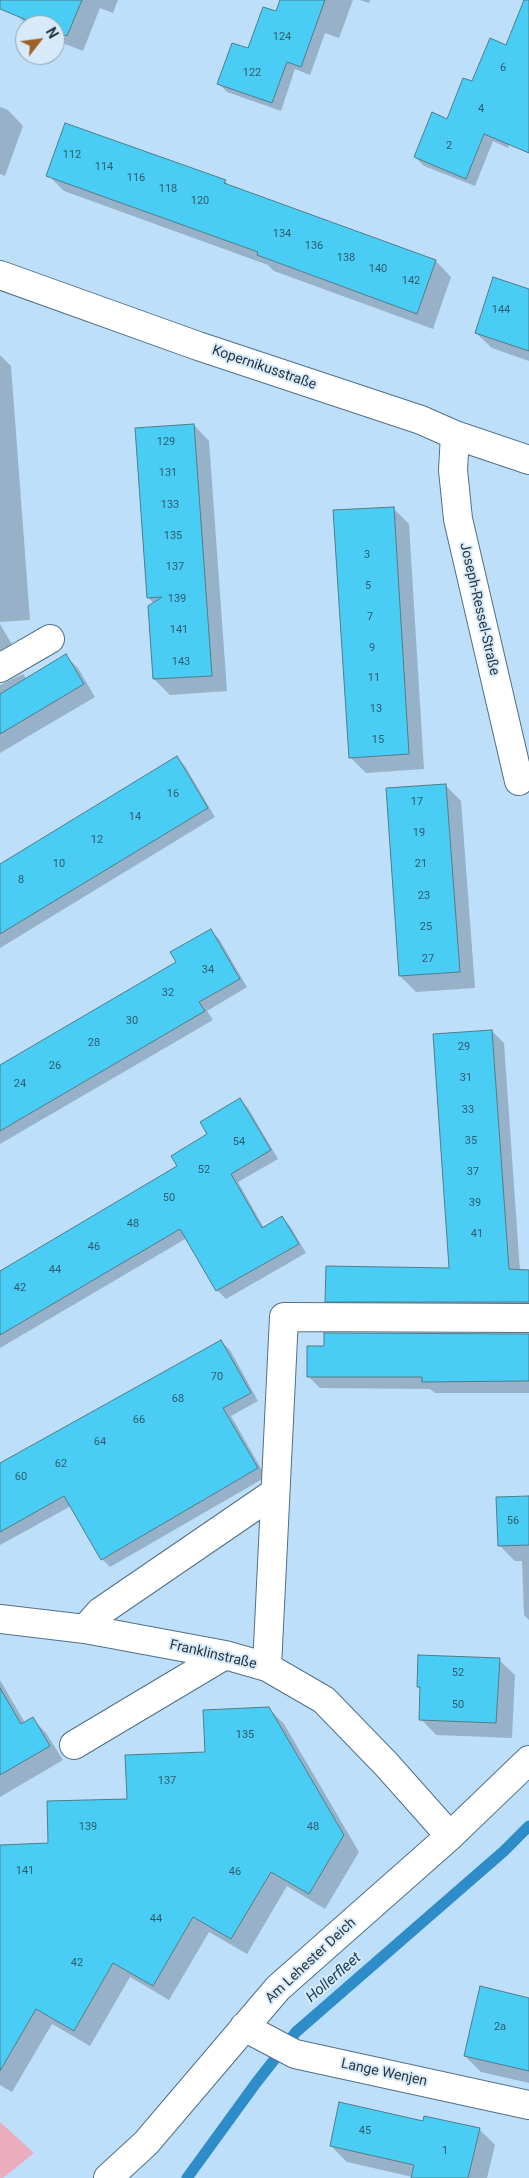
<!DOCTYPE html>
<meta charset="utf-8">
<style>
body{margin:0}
#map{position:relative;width:529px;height:2178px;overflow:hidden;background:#bddffa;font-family:Roboto,sans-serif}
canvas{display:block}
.north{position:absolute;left:15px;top:15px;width:50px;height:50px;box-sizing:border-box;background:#d6eafa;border:1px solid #91a2b0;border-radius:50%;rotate:60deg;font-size:14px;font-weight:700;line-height:20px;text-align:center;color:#2a3741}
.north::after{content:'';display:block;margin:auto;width:18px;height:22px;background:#9f6226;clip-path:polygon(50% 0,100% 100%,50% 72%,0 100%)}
</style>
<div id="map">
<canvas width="529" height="2178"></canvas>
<div class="north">N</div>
</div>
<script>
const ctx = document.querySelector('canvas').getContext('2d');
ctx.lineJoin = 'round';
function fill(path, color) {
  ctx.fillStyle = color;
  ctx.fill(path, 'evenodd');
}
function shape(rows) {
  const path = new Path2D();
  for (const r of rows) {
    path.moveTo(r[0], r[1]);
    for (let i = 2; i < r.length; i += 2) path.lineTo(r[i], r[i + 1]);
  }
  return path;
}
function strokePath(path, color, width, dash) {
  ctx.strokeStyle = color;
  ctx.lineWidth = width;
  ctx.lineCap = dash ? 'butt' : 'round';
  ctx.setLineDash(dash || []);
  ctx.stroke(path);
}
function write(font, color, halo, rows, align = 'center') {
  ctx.font = font + ' Roboto,sans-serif';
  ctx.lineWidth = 4;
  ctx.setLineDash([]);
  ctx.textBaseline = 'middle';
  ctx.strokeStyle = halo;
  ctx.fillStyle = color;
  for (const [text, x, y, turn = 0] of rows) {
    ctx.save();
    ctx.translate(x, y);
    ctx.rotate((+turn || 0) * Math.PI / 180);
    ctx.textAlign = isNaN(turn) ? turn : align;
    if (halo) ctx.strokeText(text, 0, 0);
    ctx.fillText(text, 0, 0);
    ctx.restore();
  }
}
fill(shape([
 [0,2122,34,2153,3,2178,0,2178]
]), '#ebacbd');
fill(shape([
 [23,0,118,0,113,13,100,8,83,51,55,40,55,25,27,25,17,15],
 [281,0,353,0,339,38,325,33,310,75,295,69,281,111,227,92,219,84,249,50,277,13],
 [360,0,370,0,369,3],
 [529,6,529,109,525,107,508,148,493,141,475,186,424,166,415,157,447,120,473,83,507,47],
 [0,107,8,110,23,126,5,176,0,174],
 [48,175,225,181,230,186,436,261,451,277,433,329,274,271,268,265,64,191],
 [529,290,529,361,492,348,476,333],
 [0,355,11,366,30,620,0,622],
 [194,425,209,441,227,691,170,695,154,679,154,603,148,598],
 [393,508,409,524,424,769,366,773,350,757],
 [0,624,20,658,0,671],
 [66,656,78,668,95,697,0,753,0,685,23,674,27,679],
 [177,758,185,766,215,817,0,948,0,866],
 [445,785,461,801,475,988,416,992,400,976],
 [211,931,219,939,247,987,207,1011,213,1020,0,1144,0,1067,178,962],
 [492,1031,504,1043,520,1271,529,1271,529,1314,338,1313,326,1301,451,1269],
 [240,1099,248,1108,278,1159,238,1182,264,1228,282,1217,290,1226,306,1253,226,1299,217,1290,187,1238,0,1348,0,1273,179,1167],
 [529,1335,529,1393,435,1393,430,1389,320,1388,308,1376],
 [221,1341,230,1350,258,1401,231,1416,266,1477,110,1567,102,1559,71,1506,0,1545,0,1464],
 [529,1497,529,1620,524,1615,522,1561,515,1561,499,1545],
 [499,1660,515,1675,512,1738,436,1735,421,1719,422,1690,418,1687],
 [0,1680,25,1723,33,1719,46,1733,63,1760,0,1797],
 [268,1708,284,1724,359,1852,325,1909,287,1886,247,1954,209,1932,169,2000,130,1977,90,2046,52,2024,12,2092,0,2085,0,1846,50,1844,206,1753],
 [529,1999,529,2083,481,2072,465,2056],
 [424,2122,479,2129,495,2145,487,2178,417,2178,347,2162,331,2146]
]), '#0003');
strokePath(shape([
 [187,2178,256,2083,296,2032,504,1851,529,1826]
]), '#2e8cc8', 11);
const building = shape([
 [0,0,82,0,67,36,55,31,55,25,39,25,0,9,0,0],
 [280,0,325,0,301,67,287,62,272,103,217,84,232,43,248,48,263,7,276,11,280,0],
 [524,0,529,0,529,153,484,134,466,179,414,157,432,112,447,119,463,78,472,81,490,38,506,45,524,0],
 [65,123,226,180,224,183,436,260,417,314,257,255,258,252,46,176,65,123],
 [493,277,529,289,529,351,475,333,493,277],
 [194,424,212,676,153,679,148,606,162,597,147,598,135,428,194,424],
 [394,507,409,754,349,758,333,510,394,507],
 [66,654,84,684,0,734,0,694,66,654],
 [177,756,208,808,0,934,0,864,177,756],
 [446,784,460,972,399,976,386,788,446,784],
 [211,929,240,979,199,1002,205,1011,0,1131,0,1065,176,962,170,952,211,929],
 [492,1030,509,1269,529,1270,529,1302,325,1302,326,1266,449,1268,433,1034,492,1030],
 [240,1098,271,1150,231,1174,262,1228,282,1216,299,1244,216,1291,180,1229,0,1335,0,1271,177,1166,171,1156,207,1134,200,1122,240,1098],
 [324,1333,529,1334,529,1381,422,1382,422,1377,307,1377,307,1346,324,1346,324,1333],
 [221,1340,251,1393,223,1408,258,1468,101,1560,64,1496,0,1532,0,1463,221,1340],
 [529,1496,529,1545,498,1546,496,1497,529,1496],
 [418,1655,500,1658,496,1723,419,1720,420,1687,417,1687,418,1655],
 [0,1688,21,1724,33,1717,50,1746,0,1775,0,1688],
 [269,1707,344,1835,309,1894,271,1872,231,1939,193,1917,153,1986,113,1963,74,2031,36,2009,0,2071,0,1845,48,1843,47,1801,127,1799,125,1755,205,1752,203,1710,269,1707],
 [480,1986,529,1998,529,2071,464,2056,480,1986],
 [339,2102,423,2121,424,2116,480,2128,468,2178,411,2178,414,2165,330,2146,339,2102]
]);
fill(building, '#49cdf4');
strokePath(building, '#527c8a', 1);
const minor = shape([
 [0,275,198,346,421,420,455,435,529,460],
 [455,435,453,470,458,519,519,781],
 [0,668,50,639],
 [0,1619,85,1629,225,1655,267,1667,324,1700,386,1764,450,1836],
 [85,1629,100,1612,274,1493],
 [267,1667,284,1317,529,1318],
 [74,1745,225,1655],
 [244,2027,295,2054,529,2105],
 [108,2178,146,2143,278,1988,450,1836,529,1760]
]);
strokePath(minor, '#517087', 30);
strokePath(minor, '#fff', 28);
write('11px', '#325c6e', null, [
 ["124",282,37],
 ["6",503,68],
 ["122",252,73],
 ["4",481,109],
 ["2",449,146],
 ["112",72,155],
 ["114",104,167],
 ["116",136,178],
 ["118",168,189],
 ["120",200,201],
 ["134",282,234],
 ["136",314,246],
 ["138",346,258],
 ["140",378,269],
 ["142",411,281],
 ["144",501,310],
 ["129",166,442],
 ["131",168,473],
 ["133",170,505],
 ["135",173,536],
 ["3",367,555],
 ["137",175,567],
 ["5",368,586],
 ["139",177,599],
 ["7",370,617],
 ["141",179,630],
 ["9",372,648],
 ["143",181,662],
 ["11",374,678],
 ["13",376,709],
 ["15",378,740],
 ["16",173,794],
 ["17",417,802],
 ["14",135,817],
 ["19",419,833],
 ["12",97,840],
 ["10",59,864],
 ["21",421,864],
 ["8",21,880],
 ["23",424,896],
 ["25",426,927],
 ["27",428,959],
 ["34",208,970],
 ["32",168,993],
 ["30",132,1021],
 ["28",94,1043],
 ["29",464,1047],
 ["26",55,1066],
 ["31",466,1078],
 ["24",20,1084],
 ["33",468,1110],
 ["35",471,1141],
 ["54",239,1142],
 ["52",204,1170],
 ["37",473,1172],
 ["50",169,1198],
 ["39",475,1203],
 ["48",133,1224],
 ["41",477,1234],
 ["46",94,1247],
 ["44",55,1270],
 ["42",20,1288],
 ["70",217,1377],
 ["68",178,1399],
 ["66",139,1420],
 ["64",100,1442],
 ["62",61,1464],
 ["60",21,1477],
 ["56",513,1521],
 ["52",458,1673],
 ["50",458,1705],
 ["135",245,1735],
 ["137",167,1781],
 ["139",88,1827],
 ["48",313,1827],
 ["141",25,1871],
 ["46",235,1872],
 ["44",156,1919],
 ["42",77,1963],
 ["2a",500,2027],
 ["45",365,2131],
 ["1",445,2151]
]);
write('14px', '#2a3741', '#d6eafa', [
 ["Kopernikusstraße",264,368,19],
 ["Joseph-Ressel-Straße",479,609,77],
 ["Franklinstraße",213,1655,13],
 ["Am Lehester Deich",311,1961,-43],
 ["Lange Wenjen",384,2073,12]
]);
write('italic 15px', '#1b415b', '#d6eafa', [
 ["Hollerfleet",334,1978,-41]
]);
</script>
